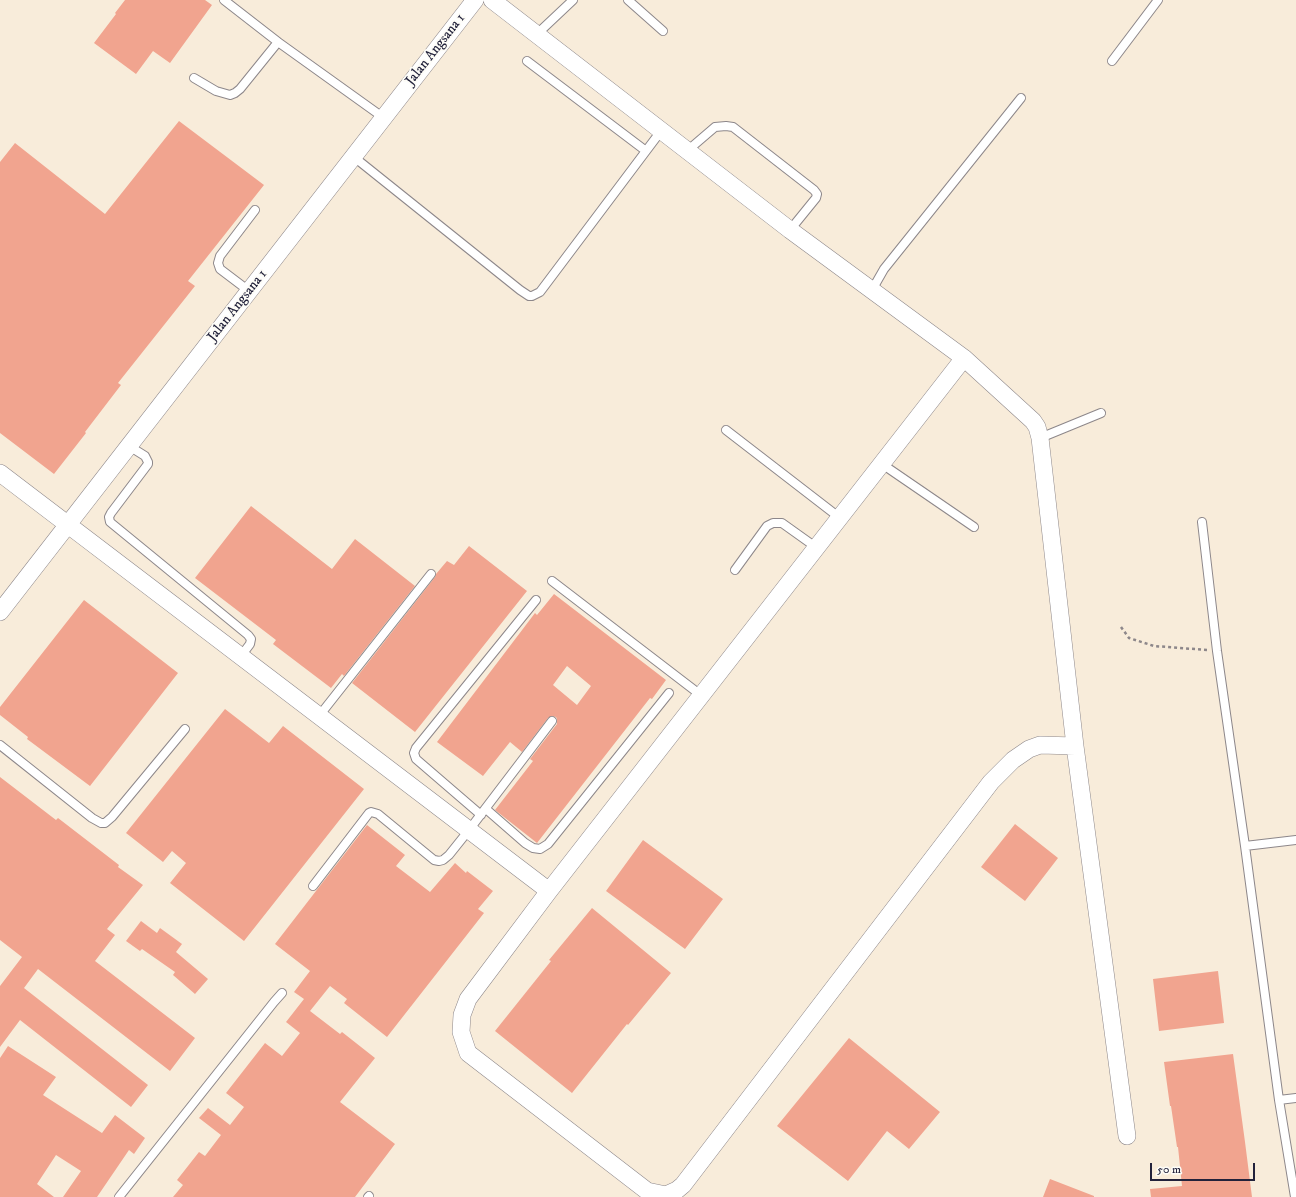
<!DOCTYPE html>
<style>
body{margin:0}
#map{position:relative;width:1296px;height:1197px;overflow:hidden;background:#f8ecda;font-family:"IM FELL DW Pica",serif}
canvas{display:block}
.scale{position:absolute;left:1150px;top:1163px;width:105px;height:18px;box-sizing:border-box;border:2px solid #22223b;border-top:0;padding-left:5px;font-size:12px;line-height:14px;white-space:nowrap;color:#22223b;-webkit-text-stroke:3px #fdfcf7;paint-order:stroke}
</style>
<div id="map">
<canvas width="1296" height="1197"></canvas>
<div class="scale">50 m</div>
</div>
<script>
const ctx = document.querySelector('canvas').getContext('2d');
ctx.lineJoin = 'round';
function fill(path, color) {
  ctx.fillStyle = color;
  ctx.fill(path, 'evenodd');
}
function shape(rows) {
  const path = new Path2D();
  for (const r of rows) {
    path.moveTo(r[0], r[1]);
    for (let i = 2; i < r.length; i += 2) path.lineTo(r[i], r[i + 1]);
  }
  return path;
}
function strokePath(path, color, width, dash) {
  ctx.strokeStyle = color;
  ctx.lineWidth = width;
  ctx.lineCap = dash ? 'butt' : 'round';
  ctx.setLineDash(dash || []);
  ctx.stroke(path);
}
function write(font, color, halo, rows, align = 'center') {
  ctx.font = font + ' "IM FELL DW Pica",serif';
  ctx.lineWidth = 3.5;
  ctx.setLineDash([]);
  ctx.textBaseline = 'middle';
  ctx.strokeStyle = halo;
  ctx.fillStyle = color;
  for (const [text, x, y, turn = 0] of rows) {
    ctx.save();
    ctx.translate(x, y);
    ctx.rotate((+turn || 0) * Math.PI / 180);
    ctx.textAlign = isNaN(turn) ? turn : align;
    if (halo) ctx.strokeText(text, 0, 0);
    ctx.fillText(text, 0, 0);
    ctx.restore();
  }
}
fill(shape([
 [125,0,205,0,212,5,170,63,153,51,136,74,94,43,116,14,115,13],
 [179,121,264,185,188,281,195,286,118,383,121,385,85,432,86,433,54,474,0,433,0,162,15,143,105,214],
 [251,506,332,569,355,539,415,586,344,676,342,674,331,688,273,644,276,640,195,578],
 [469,546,527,591,415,732,352,683,435,577,436,574,447,561,454,565],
 [554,594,666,680,652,699,650,698,537,843,495,810,533,761,530,759,557,724,557,719,556,717,552,716,548,718,522,752,510,742,483,776,437,742,535,613,537,615],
 [567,666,591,686,577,705,553,685],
 [84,600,178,673,90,786,27,739,28,737,0,715,0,707],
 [225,709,269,743,283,726,364,789,244,941,170,883,186,863,172,851,163,862,126,833],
 [0,777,56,820,58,818,119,865,118,867,143,885,107,929,115,935,95,961,195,1038,170,1071,38,969,24,988,148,1085,131,1107,20,1020,0,1047,0,986,22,957,0,940],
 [1015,824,1058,858,1025,901,981,867],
 [367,825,405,855,396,866,430,892,455,863,466,873,467,871,493,891,478,909,484,913,387,1037,344,1003,347,999,330,986,310,1011,340,1034,342,1032,375,1058,340,1102,395,1144,355,1197,173,1197,183,1185,177,1180,199,1152,205,1156,221,1135,199,1118,208,1108,230,1125,244,1107,226,1093,265,1043,282,1056,300,1033,286,1022,304,999,294,992,310,971,275,944],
 [643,840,723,899,685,949,606,891],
 [592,908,671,973,628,1025,627,1024,572,1093,495,1031,551,961,549,960],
 [141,921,157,933,160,928,182,944,176,952,208,979,195,994,173,975,175,972,142,949,140,951,126,941],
 [1218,971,1224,1023,1159,1031,1153,979],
 [849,1038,940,1112,909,1149,887,1131,848,1181,777,1126],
 [8,1046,56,1077,43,1095,102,1133,115,1115,145,1138,134,1154,129,1150,97,1197,63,1197,81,1171,56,1155,37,1184,54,1197,0,1197,0,1058],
 [1233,1054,1245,1142,1252,1197,1151,1197,1150,1189,1182,1186,1178,1147,1177,1147,1171,1106,1170,1106,1164,1062],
 [1050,1179,1094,1196,1094,1197,1043,1197]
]), '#f1a48f');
const lane = shape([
 [224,0,278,42,384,118],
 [628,0,663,31],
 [537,34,573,0],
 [527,61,646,151],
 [1112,61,1158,0],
 [194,78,216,91,230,95,235,93,240,89,278,42],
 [687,151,715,127,726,126,733,127,814,190,817,194,816,198,790,230],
 [354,157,520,290,529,296,532,296,540,292,661,131],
 [872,290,884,269,1021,98],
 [249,291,220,269,218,263,220,256,255,210],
 [726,430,840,518],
 [1040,438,1101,413],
 [129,446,145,456,148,462,148,464,111,513,109,517,110,522,248,635,251,639,250,644,241,656],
 [882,464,974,527],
 [1202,522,1217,651,1245,846,1279,1100,1295,1197],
 [735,570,767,526,773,523,782,523,817,548],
 [552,581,702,696],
 [319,716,431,574],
 [0,745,92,818,101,823,105,823,112,817,185,729],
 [486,809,525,843,533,848,540,849,548,844,669,693],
 [481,815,416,759,414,753,416,748,536,600],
 [1245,846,1296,840],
 [313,886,369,813,371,812,378,814,434,860,439,861,443,860,449,855,469,830,552,721],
 [1279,1100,1296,1098],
 [119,1197,274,1002,282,993],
 [368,1197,369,1196]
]);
const street = shape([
 [492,0,790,230,964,358,1033,421,1037,427,1040,438,1075,746,1127,1136],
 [964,358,549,891,468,999,462,1015,461,1032,468,1053,647,1191,666,1195,677,1190,683,1185,991,782,1013,760,1029,749,1040,745,1075,746],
 [0,473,549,891],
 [0,612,475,0]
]);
strokePath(lane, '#8d878a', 10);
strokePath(street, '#8d878a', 18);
strokePath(shape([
 [1121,627,1129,638,1154,646,1207,650]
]), '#8d878a', 2.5, [3, 3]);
strokePath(lane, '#fff', 8);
strokePath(street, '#fff', 17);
write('14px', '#22223b', '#fdfcf7', [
 ["Jalan Angsana 1",436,50,-52],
 ["Jalan Angsana 1",238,306,-52]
]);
</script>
